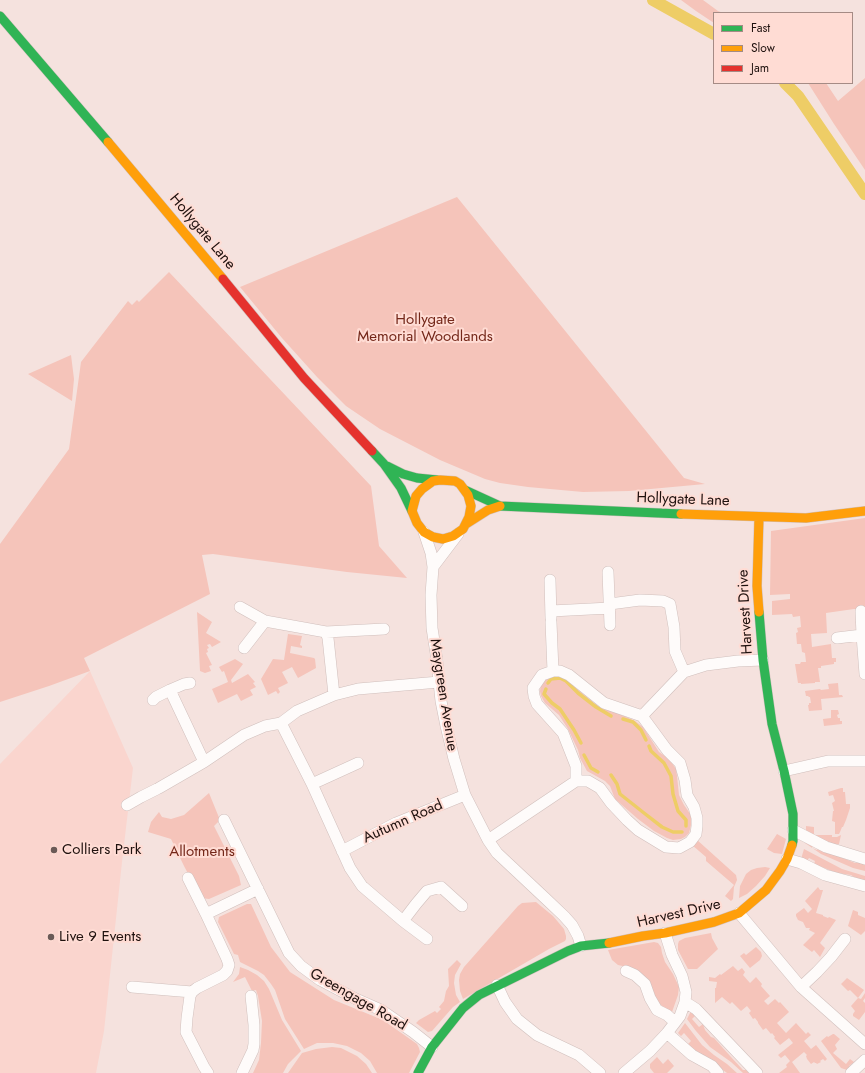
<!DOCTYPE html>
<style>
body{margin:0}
#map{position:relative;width:865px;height:1073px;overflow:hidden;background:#f5e2de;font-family:Jost,sans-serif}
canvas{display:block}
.legend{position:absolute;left:713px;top:12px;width:140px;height:72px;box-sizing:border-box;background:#ffdcd4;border:1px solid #a58b85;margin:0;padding:5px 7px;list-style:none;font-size:12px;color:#1f110e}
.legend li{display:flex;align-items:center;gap:8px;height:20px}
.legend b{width:20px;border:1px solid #a58b85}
</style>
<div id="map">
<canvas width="865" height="1073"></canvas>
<ul class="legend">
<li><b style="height:5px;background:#30b455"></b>Fast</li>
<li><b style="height:5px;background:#ff9f0a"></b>Slow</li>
<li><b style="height:5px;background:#e5322d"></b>Jam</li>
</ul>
</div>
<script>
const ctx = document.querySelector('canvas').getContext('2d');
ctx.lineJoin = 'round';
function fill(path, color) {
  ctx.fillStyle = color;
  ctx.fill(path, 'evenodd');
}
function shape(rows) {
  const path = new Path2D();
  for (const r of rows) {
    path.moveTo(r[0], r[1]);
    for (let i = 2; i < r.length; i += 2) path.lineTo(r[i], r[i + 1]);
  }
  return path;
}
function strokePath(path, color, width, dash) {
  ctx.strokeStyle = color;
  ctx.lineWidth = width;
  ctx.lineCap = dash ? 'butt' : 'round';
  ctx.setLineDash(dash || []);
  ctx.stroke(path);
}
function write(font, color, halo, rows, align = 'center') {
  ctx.font = font + ' Jost,sans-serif';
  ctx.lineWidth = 4;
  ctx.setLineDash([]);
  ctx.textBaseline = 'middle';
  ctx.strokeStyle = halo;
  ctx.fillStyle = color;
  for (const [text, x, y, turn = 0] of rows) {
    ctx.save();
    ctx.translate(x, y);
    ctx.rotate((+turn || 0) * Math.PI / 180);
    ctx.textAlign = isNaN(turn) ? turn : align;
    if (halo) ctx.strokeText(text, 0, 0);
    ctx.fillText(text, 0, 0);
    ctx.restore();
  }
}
fill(shape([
 [90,671,133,768,122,862,104,1031,96,1073,0,1073,0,764]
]), '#fad5ce');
fill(shape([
 [681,0,703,0,718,11,723,13,714,13,714,23,696,11],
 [865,78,865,170,834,124,808,83,826,83,838,101],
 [457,197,684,478,705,484,629,491,583,492,528,487,500,483,485,479,440,460,380,429,346,406,317,377,282,338,240,287],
 [169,272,371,486,379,546,407,578,347,572,213,554,202,555,210,594,84,658,90,671,49,686,0,702,0,544,69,449,81,362,128,301,132,305,137,300,139,302],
 [71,355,74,379,72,401,28,374],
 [865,518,865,609,854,609,826,613,827,633,811,634,812,647,831,644,832,658,836,658,836,662,834,662,834,664,821,666,821,668,818,668,820,682,815,682,815,683,801,684,801,683,798,683,795,664,800,664,801,662,806,662,805,653,802,652,801,644,797,644,796,633,798,632,797,628,801,627,800,616,793,617,792,614,772,615,772,601,790,599,790,594,770,595,771,531],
 [197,612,212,622,206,633,221,642,212,647,210,644,207,645,209,648,207,649,208,652,206,653,212,665,209,666,211,671,205,673,200,671],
 [288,634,302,636,300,645,302,646,302,648,291,646,290,653,314,658,315,659,316,668,298,678,292,667,282,672,288,683,278,688,280,692,278,694,276,691,268,695,261,679,273,659,284,660],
 [235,659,243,664,231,680,232,683,248,674,255,682,253,683,256,687,250,690,253,695,241,701,237,694,218,703,212,689,228,682,224,671,222,672,219,667],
 [558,676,568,680,576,688,595,704,602,708,618,713,635,721,643,727,659,752,668,758,672,763,676,769,677,776,679,795,684,805,691,815,692,821,689,833,685,837,681,839,673,840,667,838,654,831,638,819,615,799,610,786,605,781,587,771,580,758,578,750,568,729,559,715,545,703,541,696,540,691,541,685,543,681,548,677],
 [838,683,839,695,842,695,843,697,821,699,822,710,809,711,808,705,809,705,809,703,811,703,810,697,809,697,808,696,806,696,805,691,820,689,821,690,829,689,828,684],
 [831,710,838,710,839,714,837,715,838,718,840,718,840,721,842,721,842,724,824,726,823,719,831,718],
 [841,788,843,788,843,792,845,792,846,804,850,804,850,808,846,820,843,827,842,827,840,832,839,834,835,834,835,822,832,821,833,811,834,811,832,803,835,801,833,795,829,796,828,792],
 [209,793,220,820,214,826,239,876,241,885,209,899,201,898,184,866,171,839,148,832,151,822,159,812,162,817,171,819,184,815],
 [806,826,814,827,814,835,832,835,832,837,837,837,841,835,839,844,833,845,806,833],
 [777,834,786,839,782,854,774,853,767,849],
 [696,839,736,875,737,880,734,887,733,899,731,901,725,896,734,885,706,861,706,857,692,845],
 [805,841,813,844,812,848,817,850,819,848,855,863,865,863,865,871,853,868,821,854,805,843],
 [804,849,842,869,865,876,865,881,854,877,851,875,837,873,814,864,815,861,809,858,807,861,801,859],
 [765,867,770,868,765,876,756,886,747,894,739,898,740,886,746,874,751,870,757,868],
 [818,887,820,890,823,890,816,913,823,915,823,916,828,918,829,917,836,920,820,943,825,948,820,957,814,950,812,952,803,945,815,933,809,930,810,928,806,928,803,922,798,920,796,916,796,914,804,908,808,913,812,909,805,901],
 [536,902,553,916,564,929,566,936,566,939,565,941,549,949,463,999,460,991,459,980,460,974,464,967,518,906,522,903],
 [247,904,251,904,271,947,290,972,334,1000,383,1020,417,1044,419,1048,420,1052,409,1073,377,1073,370,1061,361,1053,347,1046,333,1043,317,1043,304,1049,285,1019,275,990,271,984,264,975,258,971,240,962,238,955,234,954,218,922,219,917],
 [853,910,858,912,858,915,865,918,865,931,861,935,848,926],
 [711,933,712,938,718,949,697,969,688,969,678,950,678,944,679,941,685,938],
 [654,942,658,943,661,947,662,953,665,962,673,974,679,987,678,995,672,1012,659,1004,627,967,618,965,612,960,608,950],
 [756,947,761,952,762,956,760,960,750,968,740,956,744,953,746,955],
 [457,960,461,964,455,975,454,983,456,995,460,1002,453,1007,432,1031,428,1032,416,1023,419,1020,435,1011,437,1013,441,1009,439,1007,444,1001,446,991,449,986,448,969],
 [733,966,738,971,742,968,745,972,743,975,750,983,756,977,762,984,761,986,770,996,764,1001,768,1005,775,999,779,1003,780,1002,789,1012,777,1023,786,1033,796,1023,806,1034,808,1032,811,1035,804,1041,811,1049,816,1045,827,1059,825,1061,823,1059,820,1061,821,1062,817,1064,816,1063,815,1063,814,1062,811,1064,807,1059,806,1056,807,1055,804,1052,792,1062,800,1073,779,1073,787,1067,786,1065,790,1061,785,1055,781,1058,778,1055,793,1043,789,1038,780,1045,774,1038,775,1037,772,1033,771,1034,766,1028,763,1030,758,1023,758,1022,755,1018,753,1019,749,1013,751,1011,747,1006,741,1011,732,1002,730,1004,722,997,715,1003,715,988,716,988,717,982,709,981,709,977,715,978,720,974,721,975],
 [240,967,248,970,257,975,264,981,269,989,282,1020,301,1051,288,1064,283,1073,253,1073,259,1060,261,1043,262,1021,258,996,256,990,252,991,245,977,233,982,239,974],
 [847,978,864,990,858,998,861,999,865,993,865,998,863,1001,865,1003,865,1012,859,1020,853,1016,853,1014,855,1011,851,1006,858,998,850,990,848,991,841,984],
 [691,1011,696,1015,692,1019,699,1027,703,1024,705,1030,711,1037,714,1038,731,1057,743,1070,746,1070,749,1073,743,1073,731,1062,710,1047,696,1031,687,1019],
 [685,1023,702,1045,714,1055,727,1064,737,1073,727,1073,719,1067,718,1065,706,1056,705,1057,693,1049,688,1044,691,1041,684,1033,681,1036,678,1033],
 [833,1034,834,1034,840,1039,835,1045,837,1049,833,1053,846,1064,850,1059,854,1062,849,1066,850,1069,847,1070,841,1068,821,1041,827,1036,828,1037],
 [332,1047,341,1048,357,1056,366,1064,372,1073,288,1073,302,1053,316,1049],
 [657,1057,663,1064,668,1059,674,1066,667,1073,654,1073,650,1068,650,1064]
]), '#f5c4ba');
strokePath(shape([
 [548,683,551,679,560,678,566,681,578,693,596,707,611,716],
 [546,689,544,694,552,703,560,709,574,730,581,743],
 [623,719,633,722,641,730,646,740],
 [649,746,651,751,664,763,671,776,673,794,678,811,686,820,686,826],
 [584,755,591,768,598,772],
 [611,775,617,784,620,794,644,813,662,827,673,832,682,832]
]), '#eecd66', 3.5);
strokePath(shape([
 [653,0,714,34],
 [785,83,798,96,865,194]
]), '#eecd66', 12);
const street = shape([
 [424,532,431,553,433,567,431,595,432,628,437,660,439,682,441,701,446,726,454,759,465,795,488,840,497,853,545,898,564,916,572,925,578,936,581,946],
 [433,567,458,534],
 [608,572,610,625],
 [550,580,551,618],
 [610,604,640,600,663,601,670,604,674,627,675,651,684,672],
 [240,607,265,621,326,632,328,638,334,695],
 [551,611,610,608],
 [861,611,862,635,865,674],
 [551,622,553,671],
 [326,632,384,629],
 [837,638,862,635],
 [244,648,265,621],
 [553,671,560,671,569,675,604,703,642,716,667,750,680,763,685,780,687,795,694,807,697,818,697,826,696,834,690,842,679,848,666,847,638,830,627,820,611,803,600,788,588,781,576,781,576,766,563,733,537,704,534,696,533,688,542,675,553,671],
 [170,690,204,762],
 [153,700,156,697,170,690,184,684,190,683],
 [642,716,684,672,706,665,738,661,763,660],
 [281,723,312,784,350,868,362,886,403,921,427,939],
 [784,771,828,761,865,761],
 [312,784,358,763],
 [159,788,204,762,244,735,265,726,281,723,297,711,334,695,358,689,439,682],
 [127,805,141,797,157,789],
 [224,820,289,953,301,966,320,980,356,999,381,1010,413,1032,432,1047],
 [793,830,826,847,865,859],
 [488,840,576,781],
 [342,851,396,823,465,795],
 [787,859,801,863,825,875,865,886],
 [188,878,206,914,227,959,229,965,227,971,223,975,197,988,192,992,190,996,187,1018,186,1032,204,1067,208,1073],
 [739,913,801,987,865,1044],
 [206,914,258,889],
 [403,921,416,904,427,891,441,887,462,906],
 [626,971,635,975,645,984,650,998,657,1010,667,1015,675,1022],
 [497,985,505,1002,517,1019,537,1035,579,1055,600,1073],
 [132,987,192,992],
 [801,987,817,972,831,957,845,939],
 [685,1002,696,1009,757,1073],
 [667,1033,692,1055,712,1066,718,1073],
 [242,1073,253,1050,254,1044,254,1025,251,996],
 [624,1073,650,1051,667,1033,680,1016,685,1002,686,992,682,976,672,955,665,933],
 [851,1073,865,1060]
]);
const fast = shape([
 [0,16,108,142],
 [372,451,384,464,401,488,412,511],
 [387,466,403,474,417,478,437,480],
 [465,490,500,506,681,514],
 [759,612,763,660,772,724,784,771,793,814,793,841,792,845],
 [418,1073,432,1047,463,1008,479,995,568,951,581,946,609,943]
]);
const slow = shape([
 [108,142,223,279],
 [440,480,455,481,460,484,468,495,471,506,469,517,463,529,453,536,443,539,433,537,424,532,417,523,412,511,416,496,422,489,433,481,440,480],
 [681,514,806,518,865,511],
 [759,517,757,586,759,612],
 [466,524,488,510,500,506],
 [609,943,643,936,665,933,714,922,739,913,766,890,780,871,787,859,792,845]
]);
const jam = shape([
 [223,279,304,378,372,451]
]);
strokePath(street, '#d0bfbc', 12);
strokePath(fast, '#d0bfbc', 10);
strokePath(slow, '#d0bfbc', 10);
strokePath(jam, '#d0bfbc', 10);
strokePath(street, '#fefbfa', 11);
strokePath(fast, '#30b455', 9);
strokePath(slow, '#ff9f0a', 9);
strokePath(jam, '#e5322d', 9);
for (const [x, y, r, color] of [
 [54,850,4,"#6a5a57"],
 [51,937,4,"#6a5a57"]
]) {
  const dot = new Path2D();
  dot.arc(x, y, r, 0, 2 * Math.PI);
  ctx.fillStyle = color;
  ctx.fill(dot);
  strokePath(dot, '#ffdcd4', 1.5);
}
write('15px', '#1f110e', '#ffdcd4', [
 ["Hollygate Lane",202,232,50],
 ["Hollygate Lane",683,500,2],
 ["Harvest Drive",746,612,-93],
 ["Maygreen Avenue",443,695,81],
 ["Autumn Road",403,822,-24],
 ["Harvest Drive",679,914,-13],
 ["Greengage Road",358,1000,30]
]);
write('15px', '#742719', '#ffdcd4', [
 ["Hollygate",425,320],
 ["Memorial Woodlands",425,337],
 ["Allotments",202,852]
]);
write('15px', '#1f110e', '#ffdcd4', [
 ["Colliers Park",62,850],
 ["Live 9 Events",59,937]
], 'left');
</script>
